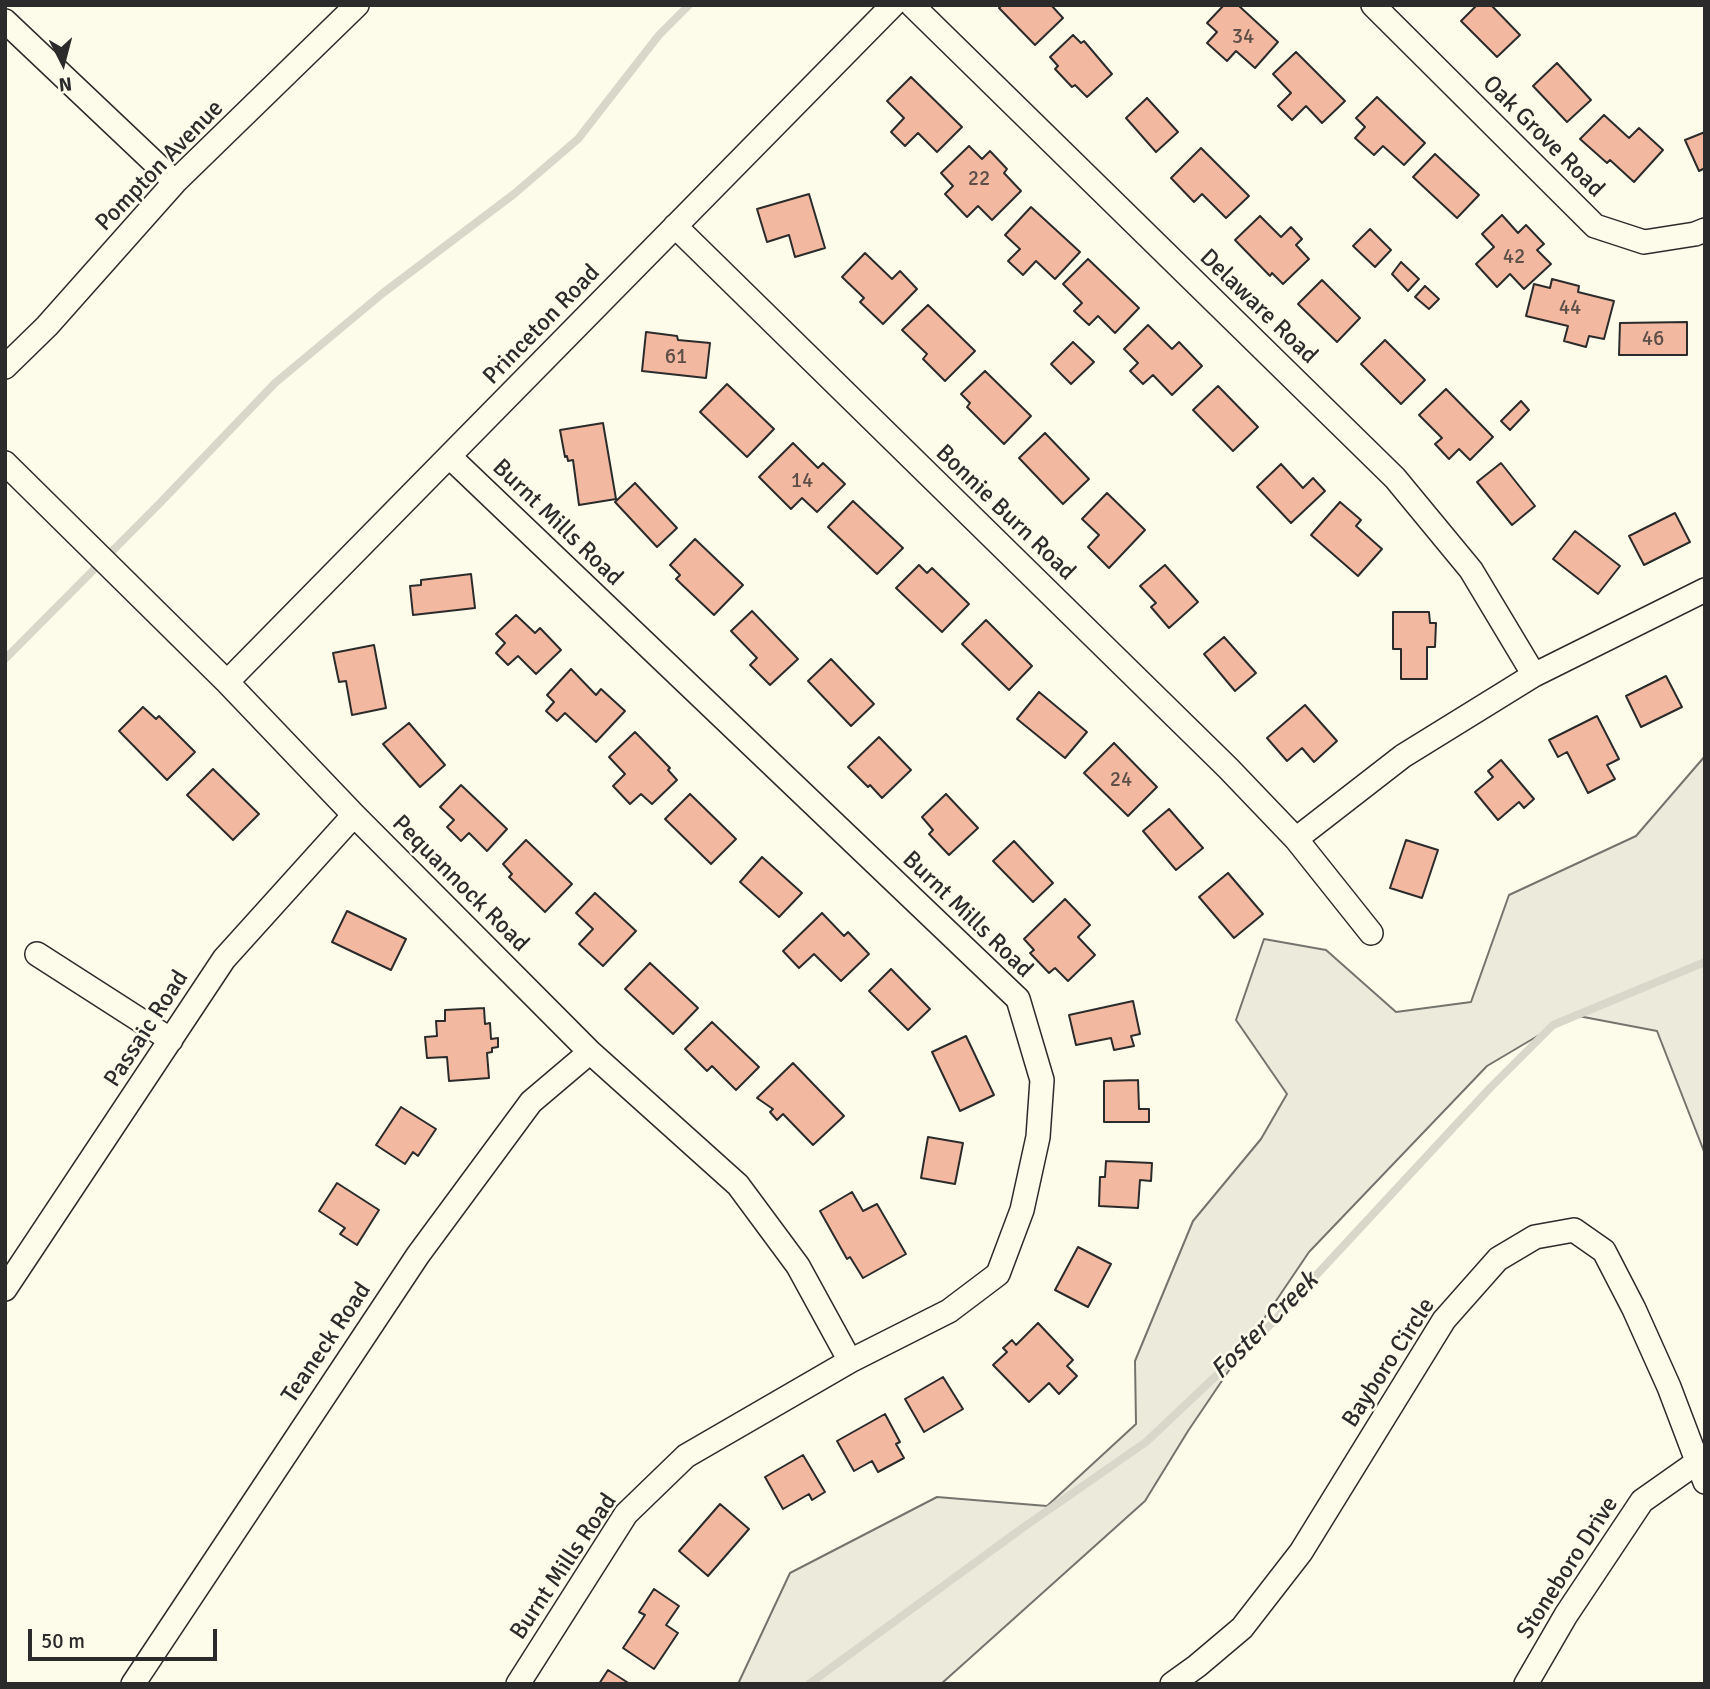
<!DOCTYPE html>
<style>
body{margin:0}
#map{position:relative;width:1710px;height:1689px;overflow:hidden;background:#fdfbea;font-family:Signika,sans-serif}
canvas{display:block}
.frame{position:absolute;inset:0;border:7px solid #2b2b2b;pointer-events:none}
.north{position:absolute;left:28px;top:28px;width:70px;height:70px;-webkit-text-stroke:5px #fdfbea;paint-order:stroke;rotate:174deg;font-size:19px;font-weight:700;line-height:28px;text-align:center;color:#2b2b2b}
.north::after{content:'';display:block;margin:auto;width:24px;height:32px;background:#2b2b2b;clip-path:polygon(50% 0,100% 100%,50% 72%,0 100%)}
.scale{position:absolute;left:28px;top:1629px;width:189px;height:32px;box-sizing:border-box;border:4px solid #2b2b2b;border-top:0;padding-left:9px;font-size:21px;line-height:24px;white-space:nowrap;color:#2b2b2b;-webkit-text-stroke:5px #fdfbea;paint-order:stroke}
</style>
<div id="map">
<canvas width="1710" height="1689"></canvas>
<div class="frame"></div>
<div class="north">N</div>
<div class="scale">50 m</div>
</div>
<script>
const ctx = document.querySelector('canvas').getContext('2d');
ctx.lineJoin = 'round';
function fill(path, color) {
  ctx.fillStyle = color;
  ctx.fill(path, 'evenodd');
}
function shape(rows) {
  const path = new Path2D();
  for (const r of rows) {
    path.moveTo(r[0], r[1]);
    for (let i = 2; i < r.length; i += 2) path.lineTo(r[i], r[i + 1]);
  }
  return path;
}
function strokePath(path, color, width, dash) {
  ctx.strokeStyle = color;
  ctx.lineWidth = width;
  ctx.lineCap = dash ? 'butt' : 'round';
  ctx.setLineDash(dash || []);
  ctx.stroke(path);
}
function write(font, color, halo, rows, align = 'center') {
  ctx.font = font + ' Signika,sans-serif';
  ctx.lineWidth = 5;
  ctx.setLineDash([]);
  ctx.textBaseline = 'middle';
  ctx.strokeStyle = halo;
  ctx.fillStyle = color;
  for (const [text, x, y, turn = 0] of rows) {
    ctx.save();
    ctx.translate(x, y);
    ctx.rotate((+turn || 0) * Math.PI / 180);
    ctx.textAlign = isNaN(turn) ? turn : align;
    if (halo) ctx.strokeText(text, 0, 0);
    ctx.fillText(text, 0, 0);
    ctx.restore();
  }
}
const green = shape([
 [1705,756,1705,1154,1657,1031,1573,1015,1487,1066,1309,1252,1188,1431,1145,1501,941,1684,738,1684,790,1573,937,1497,1047,1506,1136,1424,1135,1361,1193,1221,1261,1139,1287,1094,1236,1020,1264,939,1326,950,1396,1012,1471,1002,1509,895,1636,836,1705,756]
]);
fill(green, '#ecebdb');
strokePath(green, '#74746e', 2);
strokePath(shape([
 [5,659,160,503,275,383,383,293,514,194,578,139,659,35,689,5],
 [809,1684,1021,1529,1146,1442,1270,1325,1490,1088,1553,1025,1705,962]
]), '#d8d7c9', 8);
const building = shape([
 [1002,5,1051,5,1063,18,1035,45,999,8,1002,5],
 [1224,5,1238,5,1278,42,1255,68,1236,51,1227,61,1207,43,1217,32,1207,23,1224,5],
 [1477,5,1491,5,1520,35,1497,57,1461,21,1477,5],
 [1073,35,1081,43,1084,41,1112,74,1087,97,1075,85,1072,87,1055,69,1058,66,1050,57,1073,35],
 [1296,52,1345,101,1322,123,1306,106,1292,120,1278,106,1291,93,1273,74,1296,52],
 [1557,63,1591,100,1567,122,1533,86,1557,63],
 [911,77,962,127,937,152,918,133,905,146,891,132,904,118,887,101,911,77],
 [1377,97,1425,143,1404,165,1383,146,1374,155,1355,138,1365,127,1356,118,1377,97],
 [1147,98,1178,132,1156,152,1126,118,1147,98],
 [1604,115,1629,138,1639,128,1663,150,1634,182,1610,160,1607,163,1580,139,1604,115],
 [1705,132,1705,168,1699,171,1685,140,1705,132],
 [969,146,982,159,990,151,1007,169,1004,173,1021,191,992,220,978,206,967,217,945,194,953,186,941,173,969,146],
 [1201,148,1249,196,1226,218,1202,194,1194,202,1171,178,1201,148],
 [1435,154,1479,195,1457,218,1413,177,1435,154],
 [809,194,825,248,795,257,789,235,767,242,757,209,809,194],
 [1031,207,1080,252,1055,279,1036,261,1023,275,1008,261,1020,249,1005,235,1031,207],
 [1502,215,1518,233,1526,225,1544,244,1537,250,1551,264,1524,289,1510,274,1497,287,1476,264,1494,247,1482,234,1502,215],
 [1260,216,1281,237,1291,227,1302,239,1296,245,1309,259,1283,284,1272,273,1270,276,1235,240,1260,216],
 [1370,229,1391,250,1375,267,1353,246,1370,229],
 [865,253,892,279,900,271,917,289,883,324,860,302,864,298,842,277,865,253],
 [1088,259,1139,308,1115,333,1098,316,1089,325,1074,311,1082,303,1063,284,1088,259],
 [1401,262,1419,279,1408,291,1392,274,1401,262],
 [1552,279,1579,286,1578,292,1614,301,1604,339,1589,336,1586,347,1564,341,1568,326,1526,316,1534,284,1550,288,1552,279],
 [1322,280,1360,318,1337,342,1298,304,1322,280],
 [1425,286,1439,299,1429,309,1415,297,1425,286],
 [928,305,975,351,945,381,923,359,927,354,902,330,928,305],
 [1687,322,1687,355,1619,355,1620,323,1687,322],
 [1148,325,1172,349,1179,342,1202,366,1172,395,1153,375,1143,384,1130,371,1138,363,1124,349,1148,325],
 [646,332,677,336,678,340,710,343,706,378,642,371,646,332],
 [1385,340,1425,380,1401,404,1361,364,1385,340],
 [1073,342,1094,362,1071,384,1051,364,1073,342],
 [985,371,1031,416,1004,444,967,407,970,403,961,394,985,371],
 [727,384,774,429,747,457,700,412,727,384],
 [1218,386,1258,427,1233,451,1193,410,1218,386],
 [1446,389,1493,437,1470,460,1459,449,1449,459,1435,444,1442,438,1419,415,1446,389],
 [1521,401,1529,410,1510,430,1501,421,1521,401],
 [603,423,616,499,579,505,573,460,568,461,567,456,565,457,560,430,603,423],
 [1045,433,1089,479,1063,504,1019,458,1045,433],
 [793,443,818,468,823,463,845,484,817,512,802,498,791,509,759,477,793,443],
 [1501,463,1535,506,1512,525,1477,482,1501,463],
 [1281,464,1303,488,1313,478,1325,491,1291,523,1257,487,1281,464],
 [635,483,677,528,657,547,615,502,635,483],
 [1107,493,1145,530,1109,568,1088,547,1099,535,1082,519,1107,493],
 [853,501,903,548,877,574,828,527,853,501],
 [1340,502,1361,520,1356,526,1382,549,1358,576,1311,535,1340,502],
 [1675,513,1690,542,1644,565,1629,536,1675,513],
 [1575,531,1620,566,1598,594,1553,559,1575,531],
 [695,539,743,585,714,615,676,579,680,575,670,565,695,539],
 [919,565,927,573,932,568,969,604,942,632,896,588,919,565],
 [1165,565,1198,602,1169,628,1151,607,1156,603,1140,586,1165,565],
 [471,574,475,608,413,615,410,586,421,585,421,580,471,574],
 [752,611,798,659,770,685,750,665,757,658,731,631,752,611],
 [1393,612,1429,612,1430,623,1436,623,1435,647,1427,647,1427,679,1401,679,1401,649,1393,649,1393,612],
 [516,615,535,633,540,628,561,650,536,674,518,656,508,665,496,653,505,643,496,634,516,615],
 [986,620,1032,666,1009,690,962,644,986,620],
 [1224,637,1256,673,1235,691,1204,654,1224,637],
 [374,645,386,708,352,715,346,681,339,682,333,653,374,645],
 [831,659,874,704,851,726,808,681,831,659],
 [571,669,596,695,601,689,625,711,596,742,565,713,557,721,546,711,554,702,547,695,571,669],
 [1666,676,1682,707,1641,727,1626,696,1666,676],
 [1039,692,1087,732,1065,758,1017,719,1039,692],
 [1305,705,1337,741,1314,762,1302,748,1287,761,1267,738,1305,705],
 [143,707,156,719,159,716,195,752,167,780,119,731,143,707],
 [1597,716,1619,759,1607,765,1615,779,1588,793,1567,752,1558,757,1549,740,1597,716],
 [409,723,445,765,420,787,383,744,409,723],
 [635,732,670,768,668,770,677,780,652,804,641,794,630,804,613,786,625,774,609,757,635,732],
 [879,737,911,770,882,798,870,785,868,787,848,767,879,737],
 [1114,743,1157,787,1128,816,1084,773,1114,743],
 [1501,760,1534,799,1524,808,1519,802,1498,820,1475,792,1493,777,1488,771,1501,760],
 [213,769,259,814,233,840,187,795,213,769],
 [461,785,507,829,487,851,469,833,461,841,447,827,454,820,440,807,461,785],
 [690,794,736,839,711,864,665,819,690,794],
 [946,794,978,828,949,855,929,834,933,830,922,817,946,794],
 [1169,809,1203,848,1176,870,1143,831,1169,809],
 [526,840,572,884,545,912,509,877,512,874,503,864,526,840],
 [1406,840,1438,850,1422,898,1390,888,1406,840],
 [1014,841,1053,883,1033,902,993,861,1014,841],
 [762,857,802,893,779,917,740,882,762,857],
 [1228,873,1263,914,1234,938,1199,897,1228,873],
 [595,893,636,931,603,966,579,944,593,929,576,913,595,893],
 [1065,899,1090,925,1078,937,1095,955,1068,981,1055,968,1049,973,1030,953,1034,950,1024,939,1065,899],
 [347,911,406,939,391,970,332,942,347,911],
 [822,913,844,936,848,932,869,954,841,981,814,954,799,968,783,951,822,913],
 [650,963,698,1008,673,1034,625,989,650,963],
 [891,969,930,1009,908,1030,869,991,891,969],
 [1133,1001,1140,1034,1131,1036,1134,1046,1114,1050,1111,1038,1076,1045,1069,1015,1133,1001],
 [484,1008,485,1024,490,1023,491,1039,498,1038,498,1047,492,1048,492,1052,487,1053,489,1078,449,1081,447,1057,427,1058,425,1037,437,1036,436,1021,445,1021,445,1010,484,1008],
 [712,1022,759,1067,736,1090,712,1066,707,1071,685,1049,712,1022],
 [966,1036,994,1095,960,1111,932,1052,966,1036],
 [793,1063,844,1116,813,1145,783,1114,777,1120,770,1112,773,1109,757,1098,793,1063],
 [1138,1080,1139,1109,1149,1109,1149,1122,1104,1122,1104,1081,1138,1080],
 [401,1107,436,1129,418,1156,413,1152,405,1164,376,1145,401,1107],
 [928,1137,963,1143,955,1184,921,1178,928,1137],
 [1106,1161,1152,1163,1151,1181,1140,1180,1138,1208,1099,1206,1100,1177,1105,1177,1106,1161],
 [337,1183,379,1210,357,1245,340,1234,345,1228,319,1211,337,1183],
 [852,1192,863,1211,877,1204,906,1254,863,1278,850,1257,847,1259,820,1211,852,1192],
 [1078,1247,1111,1264,1088,1307,1055,1290,1078,1247],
 [1038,1323,1073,1360,1067,1366,1077,1376,1059,1394,1049,1383,1029,1402,993,1365,1007,1352,1003,1348,1012,1340,1016,1345,1038,1323],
 [943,1377,963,1409,924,1432,905,1399,943,1377],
 [885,1414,900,1442,896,1444,904,1458,878,1472,872,1461,854,1471,837,1441,885,1414],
 [803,1455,825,1492,812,1500,809,1494,783,1509,765,1477,803,1455],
 [720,1504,749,1529,708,1576,679,1551,720,1504],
 [654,1589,679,1606,666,1625,678,1633,654,1669,623,1648,645,1615,639,1612,654,1589],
 [608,1670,630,1684,599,1684,608,1670]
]);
fill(building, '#f2b8a0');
strokePath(building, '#2b2b2b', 2);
const street = shape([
 [912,5,1395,478,1471,570,1534,675],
 [1373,5,1595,226,1644,242,1695,234,1705,230],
 [5,21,175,182],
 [675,226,1228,768,1296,839,1403,756,1534,675,1705,590],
 [5,367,47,326,175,182,357,5],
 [450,457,1018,999,1042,1080,1038,1137,1022,1210,998,1274,949,1311,850,1361,686,1456,626,1514,518,1684],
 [5,463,227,682,354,815,590,1052,738,1185,798,1266,850,1361],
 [227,682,893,5],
 [1296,839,1371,933],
 [37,954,171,1040],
 [5,1289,224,959,354,815],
 [133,1684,418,1255,531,1102,590,1052],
 [1172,1684,1197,1666,1242,1628,1301,1552,1444,1320,1498,1259,1535,1237,1574,1230,1604,1251,1634,1309,1669,1387,1705,1482],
 [1526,1684,1566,1615,1642,1501,1696,1463]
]);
strokePath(street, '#2b2b2b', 26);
strokePath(street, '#fdfbea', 23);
write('21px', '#5d4e48', null, [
 ["34",1243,37],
 ["22",979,179],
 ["42",1514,257],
 ["44",1570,308],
 ["46",1653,339],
 ["61",676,357],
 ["14",802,481],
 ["24",1121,780]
]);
write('24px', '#2b2b2b', '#fdfbea', [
 ["Oak Grove Road",1543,137,45],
 ["Pompton Avenue",160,166,-46],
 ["Delaware Road",1258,307,44],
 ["Princeton Road",542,325,-46],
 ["Bonnie Burn Road",1005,513,44],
 ["Burnt Mills Road",557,523,44],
 ["Pequannock Road",460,884,45],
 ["Burnt Mills Road",967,915,44],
 ["Passaic Road",147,1029,-57],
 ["Teaneck Road",327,1343,-56],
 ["Bayboro Circle",1389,1363,-57],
 ["Burnt Mills Road",564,1567,-56],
 ["Stoneboro Drive",1568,1568,-57]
]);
write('italic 26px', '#2b2b2b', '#fdfbea', [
 ["Foster Creek",1265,1326,-45]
]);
</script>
